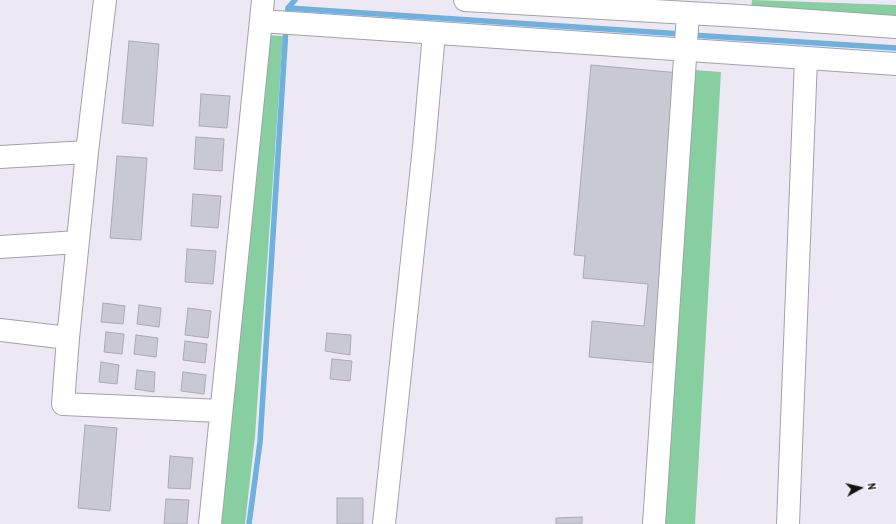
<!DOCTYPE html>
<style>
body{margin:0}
#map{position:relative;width:896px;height:524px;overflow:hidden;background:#ede9f4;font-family:"Archivo Narrow",sans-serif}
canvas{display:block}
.north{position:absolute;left:840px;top:468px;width:40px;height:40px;-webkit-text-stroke:3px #fff;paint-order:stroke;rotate:82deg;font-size:11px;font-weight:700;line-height:16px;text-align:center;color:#131115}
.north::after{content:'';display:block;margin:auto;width:14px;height:18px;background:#131115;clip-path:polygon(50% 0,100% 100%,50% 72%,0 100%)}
</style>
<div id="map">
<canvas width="896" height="524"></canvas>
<div class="north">N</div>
</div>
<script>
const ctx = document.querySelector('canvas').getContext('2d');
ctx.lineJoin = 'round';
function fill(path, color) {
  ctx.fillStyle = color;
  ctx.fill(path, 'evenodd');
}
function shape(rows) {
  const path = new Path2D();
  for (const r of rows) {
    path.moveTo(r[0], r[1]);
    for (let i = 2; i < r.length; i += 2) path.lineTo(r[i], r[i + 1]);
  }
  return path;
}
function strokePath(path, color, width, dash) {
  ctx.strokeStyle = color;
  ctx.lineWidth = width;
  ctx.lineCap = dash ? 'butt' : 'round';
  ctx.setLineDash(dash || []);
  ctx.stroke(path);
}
fill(shape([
 [752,0,896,5,896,21,751,10],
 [266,35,283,36,255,436,245,524,221,524,232,418],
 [694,70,721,72,695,524,662,524]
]), '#87cea1');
strokePath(shape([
 [288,8,682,34],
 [287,19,288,8,295,0],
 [691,35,896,48],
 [249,524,260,442,286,28]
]), '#6eb1df', 5.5);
const building = shape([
 [129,41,159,44,153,126,122,123,129,41],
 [591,65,680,73,655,363,589,357,592,321,644,326,648,284,583,278,585,256,574,255,591,65],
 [201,94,230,96,227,128,199,126,201,94],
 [196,137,224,139,222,171,194,169,196,137],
 [117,156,147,158,141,240,110,238,117,156],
 [193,194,221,196,218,228,191,226,193,194],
 [187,249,216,251,213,284,185,282,187,249],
 [103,303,125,306,123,324,101,322,103,303],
 [139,305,161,308,159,327,137,324,139,305],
 [188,308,211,311,208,338,185,335,188,308],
 [106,332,124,334,122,354,104,352,106,332],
 [327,333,351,335,350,355,325,351,327,333],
 [136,335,158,338,156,357,134,354,136,335],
 [185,341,207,344,205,363,183,360,185,341],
 [332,359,352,361,350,381,330,379,332,359],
 [101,362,119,365,117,384,99,382,101,362],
 [137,370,155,372,154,392,135,389,137,370],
 [183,372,206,375,204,394,181,391,183,372],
 [85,425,117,428,110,511,78,508,85,425],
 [170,456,193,458,190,489,168,488,170,456],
 [337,498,363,498,363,524,337,524,337,498],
 [166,499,189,500,187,524,164,524,166,499],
 [582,517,582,524,556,524,556,518,582,517]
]);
fill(building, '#c9c9d4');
strokePath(building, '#aaa9b4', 1);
const minor = shape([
 [105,0,87,152,68,338,63,404,221,411],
 [465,0,740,16,896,27],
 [261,21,896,64],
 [0,157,87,152],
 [0,247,78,242],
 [0,330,68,338],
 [210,524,263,0],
 [384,524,424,147,434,33],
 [654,524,688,13],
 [788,524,806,58]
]);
strokePath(minor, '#a4a1ab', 24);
strokePath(minor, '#fff', 22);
</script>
